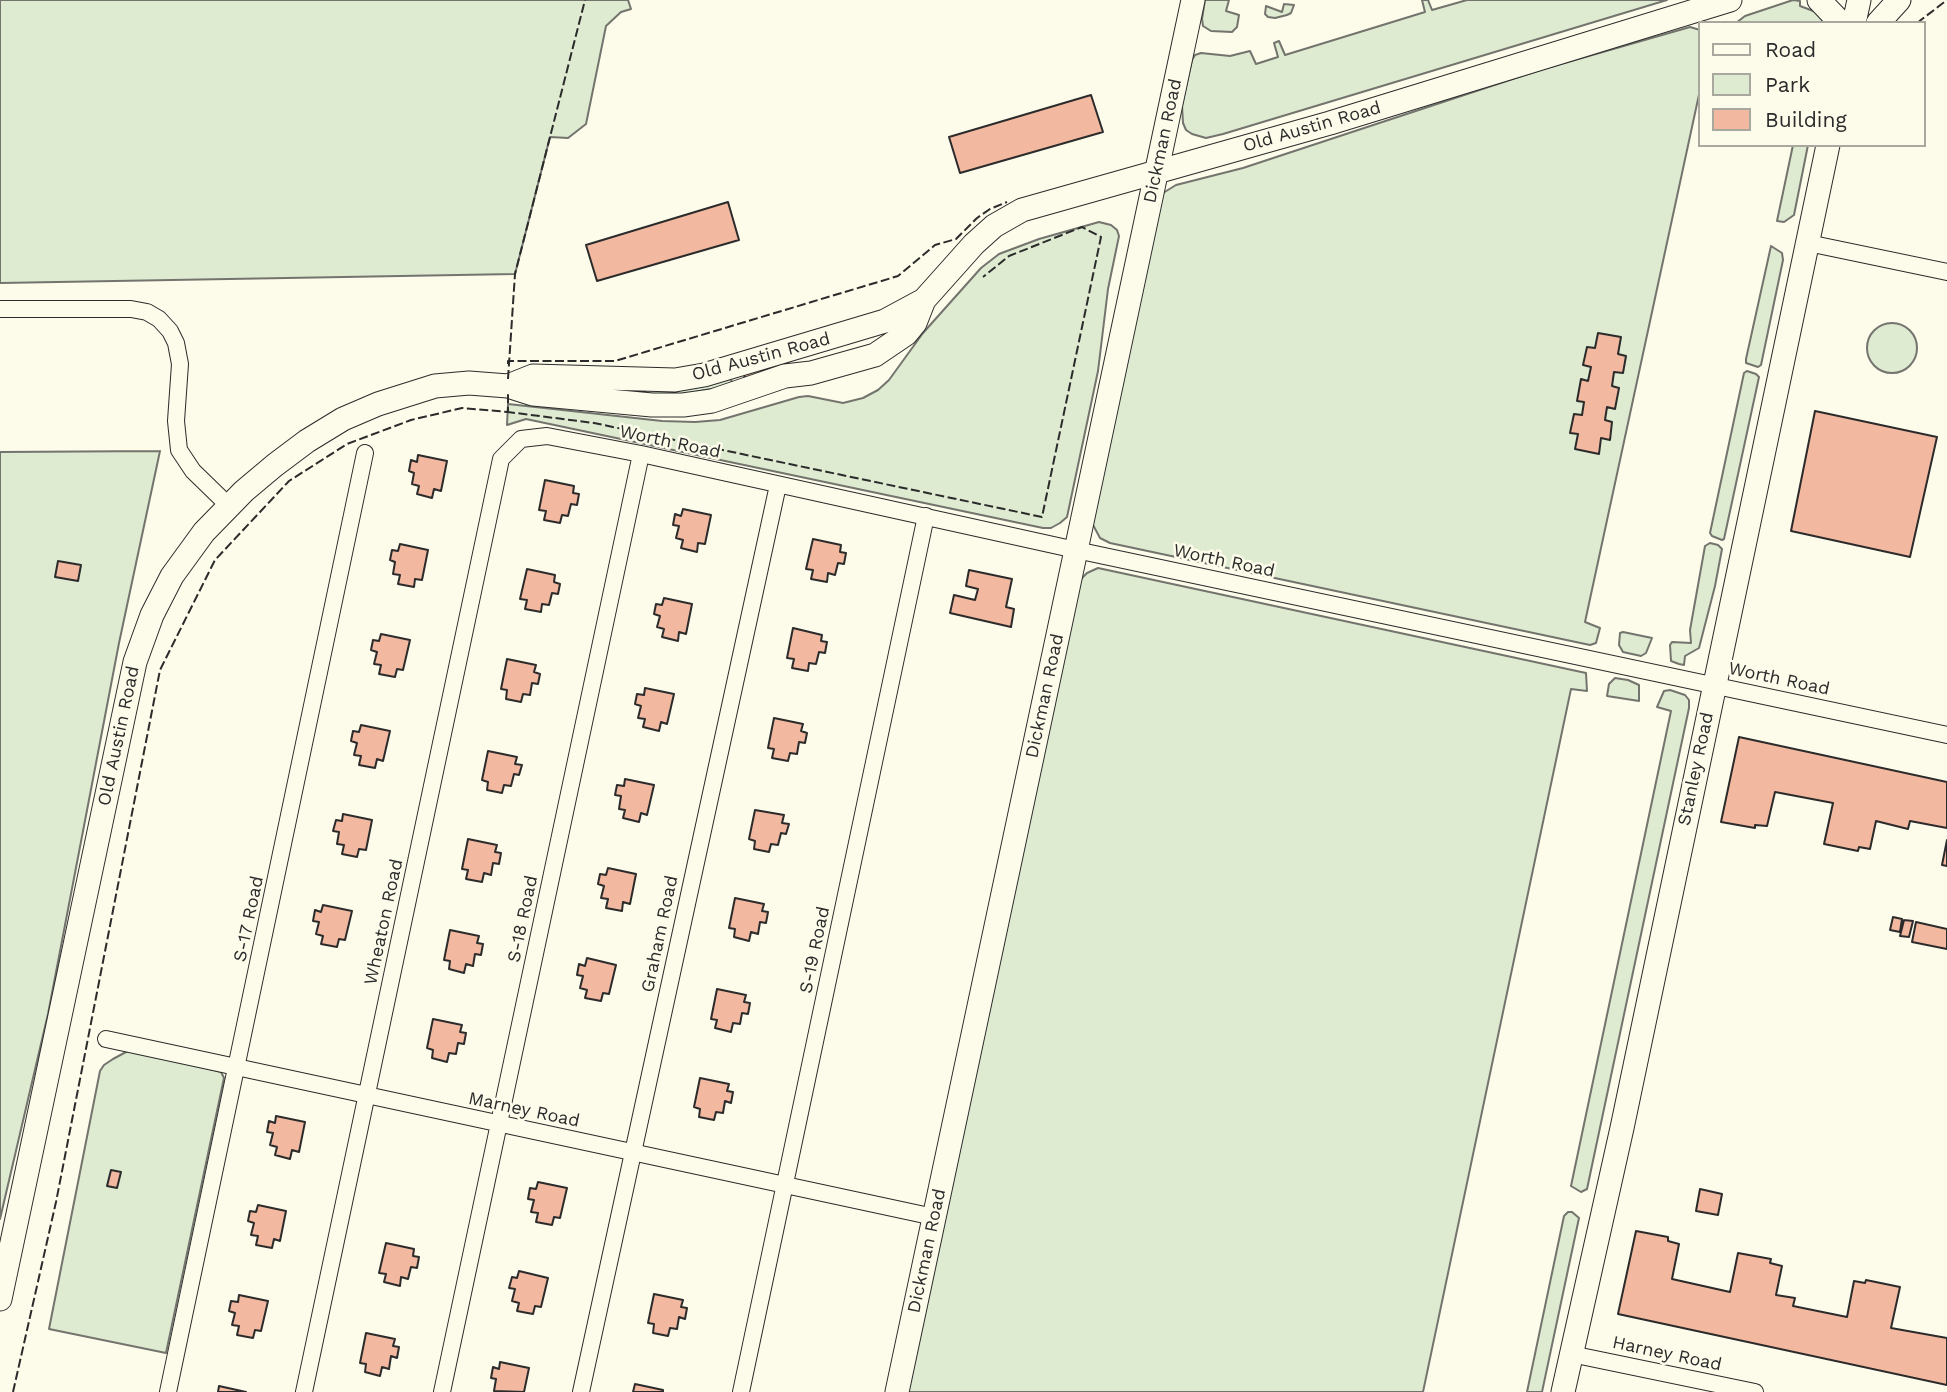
<!DOCTYPE html>
<style>
body{margin:0}
#map{position:relative;width:1947px;height:1392px;overflow:hidden;background:#fdfbea;font-family:"Work Sans",sans-serif}
canvas{display:block}
.legend{position:absolute;left:1698px;top:21px;width:228px;height:126px;box-sizing:border-box;background:#fdfbea;border:2px solid #a9a89e;margin:0;padding:9px 12px;list-style:none;font-size:21px;color:#2b2b2b}
.legend li{display:flex;align-items:center;gap:14px;height:35px}
.legend b{width:35px;border:2px solid #a9a89e}
</style>
<div id="map">
<canvas width="1947" height="1392"></canvas>
<ul class="legend">
<li><b style="height:9px;background:#fdfbea"></b>Road</li>
<li><b style="height:19px;background:#deebd1"></b>Park</li>
<li><b style="height:19px;background:#f2b8a0"></b>Building</li>
</ul>
</div>
<script>
const ctx = document.querySelector('canvas').getContext('2d');
ctx.lineJoin = 'round';
function fill(path, color) {
  ctx.fillStyle = color;
  ctx.fill(path, 'evenodd');
}
function shape(rows) {
  const path = new Path2D();
  for (const r of rows) {
    if (r.length === 3) {
      path.moveTo(r[0] + r[2], r[1]);
      path.arc(r[0], r[1], r[2], 0, 2 * Math.PI);
      continue;
    }
    path.moveTo(r[0], r[1]);
    for (let i = 2; i < r.length; i += 2) path.lineTo(r[i], r[i + 1]);
  }
  return path;
}
function strokePath(path, color, width, dash) {
  ctx.strokeStyle = color;
  ctx.lineWidth = width;
  ctx.lineCap = dash ? 'butt' : 'round';
  ctx.setLineDash(dash || []);
  ctx.stroke(path);
}
function write(font, color, halo, rows, align = 'center') {
  ctx.font = font + ' "Work Sans",sans-serif';
  ctx.lineWidth = 5;
  ctx.setLineDash([]);
  ctx.textBaseline = 'middle';
  ctx.strokeStyle = halo;
  ctx.fillStyle = color;
  for (const [text, x, y, turn = 0] of rows) {
    ctx.save();
    ctx.translate(x, y);
    ctx.rotate((+turn || 0) * Math.PI / 180);
    ctx.textAlign = isNaN(turn) ? turn : align;
    if (halo) ctx.strokeText(text, 0, 0);
    ctx.fillText(text, 0, 0);
    ctx.restore();
  }
}
const green = shape([
 [0,0,628,0,631,9,621,12,606,26,586,124,568,138,550,137,515,274,0,283,0,0],
 [1205,0,1229,0,1226,11,1239,15,1237,27,1232,32,1211,31,1203,26,1202,19,1205,0],
 [1422,0,1428,0,1432,10,1467,0,1667,0,1223,134,1206,138,1192,134,1186,130,1183,123,1182,105,1192,60,1195,55,1201,53,1230,56,1250,51,1256,64,1278,57,1274,43,1279,41,1285,55,1425,12,1422,0],
 [1793,0,1800,1,1800,6,1816,12,1825,23,1736,23,1745,16,1793,0],
 [1284,4,1294,5,1291,13,1287,15,1275,18,1268,17,1265,14,1266,6,1282,12,1284,4],
 [1690,27,1700,30,1700,90,1585,622,1600,628,1596,643,1590,645,1110,543,1100,538,1092,523,1163,193,1176,185,1243,168,1540,70,1690,27],
 [1793,145,1808,145,1794,215,1784,222,1777,221,1793,145],
 [1099,222,1111,225,1117,230,1119,236,1108,289,1098,371,1067,517,1060,523,1051,528,1043,528,526,419,507,425,508,404,662,421,695,422,720,420,799,397,808,396,843,403,863,398,878,390,889,380,923,333,981,268,999,254,1039,239,1099,222],
 [1771,246,1782,253,1783,260,1761,365,1758,367,1746,363,1746,359,1771,246],
 [1892,348,25],
 [1747,371,1756,374,1759,377,1724,539,1722,540,1712,536,1710,533,1744,373,1747,371],
 [729,374,733,385,673,396,603,391,564,384,729,374],
 [160,451,119,643,48,1014,0,1219,0,452,160,451],
 [1710,543,1718,545,1722,549,1715,586,1699,648,1685,656,1684,665,1679,664,1671,661,1670,645,1672,642,1691,643,1690,630,1705,546,1710,543],
 [1098,568,1586,673,1587,691,1571,689,1423,1392,905,1392,1077,583,1087,573,1098,568],
 [1623,632,1652,638,1646,653,1641,656,1623,652,1619,645,1620,633,1623,632],
 [1615,678,1628,680,1639,685,1639,701,1607,696,1609,684,1615,678],
 [1670,690,1685,695,1689,700,1689,708,1587,1189,1581,1192,1571,1186,1671,711,1657,707,1664,691,1670,690],
 [138,1050,221,1072,224,1078,166,1353,49,1329,100,1071,104,1065,113,1059,126,1052,138,1050],
 [1568,1212,1572,1212,1579,1218,1542,1392,1527,1392,1564,1216,1568,1212]
]);
fill(green, '#deebd1');
strokePath(green, '#74746e', 2);
const building = shape([
 [1091,95,1103,132,960,173,949,137,1091,95],
 [728,202,739,240,597,281,586,245,728,202],
 [1598,333,1621,337,1618,354,1626,356,1623,373,1614,372,1612,386,1619,388,1615,409,1607,407,1605,420,1612,422,1610,440,1601,438,1599,454,1575,449,1578,434,1570,433,1574,414,1582,415,1584,402,1577,401,1581,379,1588,381,1591,367,1583,365,1587,347,1595,348,1598,333],
 [762,363,766,375,746,381,742,369,762,363],
 [1815,411,1937,437,1910,557,1791,531,1815,411],
 [418,455,447,461,441,491,434,489,432,498,417,494,419,486,412,484,414,473,409,471,411,460,417,462,418,455],
 [545,480,574,486,573,493,579,494,577,505,571,504,568,516,562,515,560,523,544,520,546,511,539,510,545,480],
 [683,509,711,515,705,544,698,543,697,552,681,548,683,540,676,538,679,526,673,525,675,514,681,516,683,509],
 [813,539,841,545,840,552,846,553,844,564,838,563,835,575,828,573,827,582,811,579,813,570,806,569,813,539],
 [400,544,428,550,422,580,415,579,414,587,398,584,400,575,393,574,395,562,390,560,392,550,398,551,400,544],
 [58,561,81,565,78,581,55,577,58,561],
 [527,569,555,575,554,582,560,584,558,594,552,593,549,605,542,604,541,612,525,609,527,600,520,599,527,569],
 [969,570,1012,579,1006,607,1014,609,1011,627,950,613,954,595,975,600,978,589,966,586,969,570],
 [664,598,692,604,686,634,679,632,678,641,662,637,664,629,657,627,660,616,654,614,656,604,662,605,664,598],
 [793,628,822,635,821,641,827,642,825,653,819,652,816,664,809,663,808,671,792,668,794,659,787,658,793,628],
 [381,634,410,640,403,670,397,669,395,677,379,674,381,665,374,664,377,652,371,650,373,640,379,641,381,634],
 [507,659,536,665,534,672,540,674,538,684,532,683,530,695,523,694,521,702,506,699,507,690,501,689,507,659],
 [645,688,674,694,667,724,661,722,659,731,643,727,645,719,638,718,641,706,635,704,637,694,644,695,645,688],
 [774,718,803,724,801,731,807,733,805,743,799,742,797,754,790,753,788,761,772,758,774,749,768,748,774,718],
 [361,725,390,731,383,761,377,759,375,768,359,765,361,756,354,755,357,743,351,741,353,731,359,732,361,725],
 [1739,737,1947,782,1947,828,1910,821,1908,829,1876,821,1870,849,1859,847,1858,851,1824,844,1833,803,1775,792,1767,826,1755,825,1755,828,1721,822,1739,737],
 [488,751,517,757,515,764,522,765,519,775,514,774,511,786,504,785,502,793,487,790,488,782,482,780,488,751],
 [625,779,654,785,647,815,641,813,639,822,623,818,625,810,619,809,621,796,615,795,617,785,624,786,625,779],
 [755,810,784,815,782,823,789,824,786,834,781,833,778,845,771,844,769,852,754,849,755,841,749,839,755,810],
 [343,814,372,820,366,850,359,849,357,857,342,854,344,845,337,844,339,832,333,831,336,820,342,821,343,814],
 [468,839,497,845,495,852,501,853,499,864,493,863,491,875,484,873,482,882,466,879,468,870,462,869,468,839],
 [1947,840,1947,866,1942,865,1947,840],
 [608,868,636,874,630,904,623,902,622,911,606,908,608,899,601,898,604,886,598,884,600,874,606,875,608,868],
 [735,898,764,904,762,911,768,912,766,923,760,922,758,934,751,932,749,941,734,937,735,929,729,928,735,898],
 [323,905,352,911,345,940,339,939,337,947,321,944,323,936,316,934,319,922,313,921,315,910,321,912,323,905],
 [1893,917,1902,919,1900,932,1890,930,1893,917],
 [1904,920,1913,921,1909,937,1900,936,1904,920],
 [1916,922,1947,929,1947,949,1912,942,1916,922],
 [450,930,479,936,477,943,483,944,481,955,475,954,473,966,466,964,464,973,449,969,450,961,444,960,450,930],
 [587,958,616,965,609,994,603,993,601,1001,585,998,587,990,580,988,583,976,577,975,579,964,585,966,587,958],
 [717,989,746,995,744,1002,750,1003,748,1014,742,1013,740,1024,733,1023,731,1032,715,1028,717,1020,711,1019,717,989],
 [433,1019,462,1025,460,1032,466,1033,464,1044,458,1043,456,1054,449,1053,447,1062,432,1058,433,1050,427,1048,433,1019],
 [700,1078,729,1084,727,1091,733,1092,731,1103,725,1101,723,1113,716,1112,714,1120,699,1117,700,1109,694,1107,700,1078],
 [276,1116,305,1122,299,1152,292,1150,290,1159,275,1155,277,1147,270,1145,273,1133,267,1132,269,1121,275,1123,276,1116],
 [111,1170,121,1172,117,1188,107,1186,111,1170],
 [538,1182,567,1188,560,1218,554,1217,552,1225,536,1222,538,1213,531,1212,534,1200,528,1199,530,1188,536,1189,538,1182],
 [1700,1189,1722,1194,1718,1215,1696,1211,1700,1189],
 [258,1205,286,1211,280,1241,274,1239,272,1248,256,1245,258,1236,251,1235,254,1223,248,1221,250,1211,256,1212,258,1205],
 [1636,1231,1668,1237,1668,1241,1679,1244,1672,1279,1730,1292,1738,1253,1771,1259,1770,1263,1782,1266,1776,1295,1795,1298,1793,1306,1847,1317,1854,1281,1865,1283,1866,1280,1900,1287,1891,1328,1947,1338,1947,1385,1618,1314,1636,1231],
 [386,1243,414,1249,413,1256,419,1257,417,1268,411,1267,408,1279,401,1277,400,1286,384,1282,386,1274,379,1273,386,1243],
 [519,1271,548,1278,541,1307,535,1306,533,1314,517,1311,519,1303,512,1301,515,1289,509,1288,512,1277,517,1278,519,1271],
 [654,1294,683,1300,681,1307,687,1308,685,1319,679,1317,677,1329,670,1328,668,1336,653,1333,654,1324,648,1323,654,1294],
 [239,1295,268,1301,261,1331,255,1330,253,1338,237,1335,239,1326,232,1325,235,1313,229,1311,231,1301,238,1302,239,1295],
 [366,1333,395,1339,393,1346,399,1347,397,1358,391,1356,389,1369,382,1367,380,1376,365,1372,366,1364,360,1363,366,1333],
 [500,1362,529,1368,524,1392,494,1391,496,1379,491,1378,493,1367,499,1369,500,1362],
 [635,1384,663,1390,663,1392,633,1392,635,1384],
 [219,1386,246,1392,218,1392,219,1386]
]);
fill(building, '#f2b8a0');
strokePath(building, '#2b2b2b', 2);
const street = shape([
 [1808,243,1947,272],
 [0,309,131,309,147,312,159,319,170,331,176,343,180,364,176,421,179,450,193,471,229,506],
 [106,1039,934,1217],
 [1571,1354,1755,1392],
 [168,1392,365,453],
 [304,1392,501,459,521,439,547,436,641,454,1076,550,1947,735],
 [442,1392,641,454],
 [581,1392,778,485],
 [741,1392,926,516]
]);
const secondary = shape([
 [1819,0,1841,23],
 [1854,23,1859,0],
 [1878,23,1899,0],
 [508,386,533,376,675,380,704,375,885,321,924,300],
 [0,1299,135,662,152,615,172,576,204,532,244,491,275,465,307,441,343,419,378,404,435,386,469,383,508,386,533,394,652,405,683,405,712,401,785,376,811,373,875,355,906,334,915,323,924,300,974,244,994,226,1022,210,1330,123,1730,0],
 [897,1392,1193,0],
 [1563,1392,1622,1128,1828,145]
]);
strokePath(street, '#2b2b2b', 18);
strokePath(secondary, '#2b2b2b', 25);
strokePath(street, '#fdfbea', 16);
strokePath(secondary, '#fdfbea', 23);
strokePath(shape([
 [1917,23,1947,0],
 [508,364,508,361,615,361,898,276,935,245,956,239,977,218,990,209,1007,202],
 [508,379,515,274,585,0],
 [508,410,508,412,594,423,1042,517,1101,237,1082,227,1009,256,983,277],
 [13,1392,56,1202,160,670,215,560,289,481,347,444,411,420,462,408,508,412,508,393]
]), '#2b2b2b', 2, [9, 3.5]);
write('18px', '#2b2b2b', '#fdfbea', [
 ["Old Austin Road",1312,127,-16],
 ["Dickman Road",1163,141,-78],
 ["Old Austin Road",761,357,-15],
 ["Worth Road",670,442,12],
 ["Worth Road",1224,561,12],
 ["Worth Road",1779,679,12],
 ["Dickman Road",1045,696,-78],
 ["Old Austin Road",119,736,-78],
 ["Stanley Road",1696,769,-78],
 ["S-17 Road",249,919,-78],
 ["S-18 Road",523,919,-78],
 ["Wheaton Road",384,922,-78],
 ["Graham Road",660,934,-78],
 ["S-19 Road",815,950,-78],
 ["Marney Road",524,1110,12],
 ["Dickman Road",927,1251,-78],
 ["Harney Road",1667,1354,12]
]);
</script>
